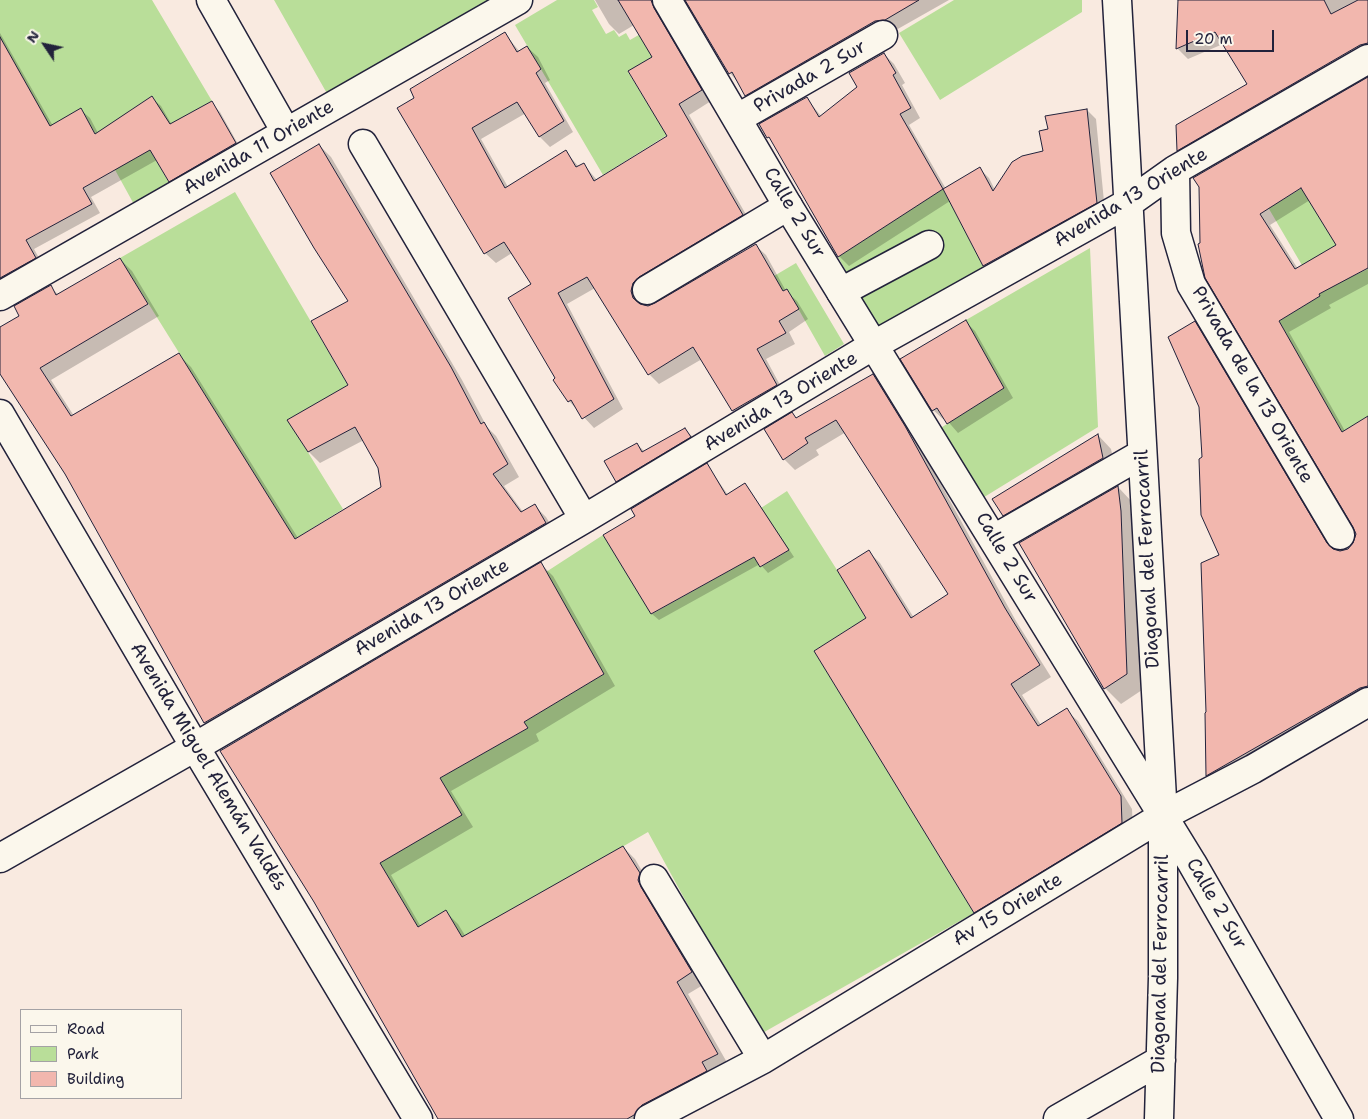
<!DOCTYPE html>
<meta charset="utf-8">
<style>
body{margin:0}
#map{position:relative;width:1368px;height:1119px;overflow:hidden;background:#f9eae0;font-family:"Shantell Sans",sans-serif}
canvas{display:block}
.legend{position:absolute;left:20px;top:1009px;width:162px;height:90px;box-sizing:border-box;background:#fbf7ec;border:1px solid #a4a2a5;margin:0;padding:6px 9px;list-style:none;font-size:15px;color:#22223b}
.legend li{display:flex;align-items:center;gap:10px;height:25px}
.legend b{width:25px;border:1px solid #a4a2a5}
.north{position:absolute;left:20px;top:20px;width:50px;height:50px;-webkit-text-stroke:4px #fbf7ec;paint-order:stroke;rotate:304deg;font-size:14px;font-weight:700;line-height:20px;text-align:center;color:#22223b}
.north::after{content:'';display:block;margin:auto;width:18px;height:22px;background:#22223b;clip-path:polygon(50% 0,100% 100%,50% 72%,0 100%)}
.scale{position:absolute;left:1186px;top:30px;width:88px;height:22px;box-sizing:border-box;border:2px solid #22223b;border-top:0;padding-left:6px;font-size:15px;line-height:18px;white-space:nowrap;color:#22223b;-webkit-text-stroke:4px #fbf7ec;paint-order:stroke}
</style>
<div id="map">
<canvas width="1368" height="1119"></canvas>
<ul class="legend">
<li><b style="height:6px;background:#fbf7ec"></b>Road</li>
<li><b style="height:14px;background:#b9de99"></b>Park</li>
<li><b style="height:14px;background:#f2b7ae"></b>Building</li>
</ul>
<div class="north">N</div>
<div class="scale">20 m</div>
</div>
<script>
const ctx = document.querySelector('canvas').getContext('2d');
ctx.lineJoin = 'round';
function fill(path, color) {
  ctx.fillStyle = color;
  ctx.fill(path, 'evenodd');
}
function shape(rows) {
  const path = new Path2D();
  for (const r of rows) {
    path.moveTo(r[0], r[1]);
    for (let i = 2; i < r.length; i += 2) path.lineTo(r[i], r[i + 1]);
  }
  return path;
}
function strokePath(path, color, width, dash) {
  ctx.strokeStyle = color;
  ctx.lineWidth = width;
  ctx.lineCap = dash ? 'butt' : 'round';
  ctx.setLineDash(dash || []);
  ctx.stroke(path);
}
function write(font, color, halo, rows, align = 'center') {
  ctx.font = font + ' "Shantell Sans",sans-serif';
  ctx.lineWidth = 5;
  ctx.setLineDash([]);
  ctx.textBaseline = 'middle';
  ctx.strokeStyle = halo;
  ctx.fillStyle = color;
  for (const [text, x, y, turn = 0] of rows) {
    ctx.save();
    ctx.translate(x, y);
    ctx.rotate((+turn || 0) * Math.PI / 180);
    ctx.textAlign = isNaN(turn) ? turn : align;
    if (halo) ctx.strokeText(text, 0, 0);
    ctx.fillText(text, 0, 0);
    ctx.restore();
  }
}
fill(shape([
 [0,0,152,0,212,101,187,115,213,162,198,172,152,96,128,112,171,186,136,208,81,108,50,127,0,37],
 [274,0,488,0,329,97],
 [557,0,594,0,598,7,592,10,606,34,614,30,619,37,626,33,630,40,656,25,669,48,628,72,667,135,603,175,515,25],
 [954,0,1082,0,1082,12,940,100,899,33],
 [1307,185,1355,275,1368,269,1368,416,1342,432,1279,321,1320,296,1262,197,1279,202],
 [943,189,984,268,879,329,838,257],
 [235,192,348,385,288,420,343,509,295,539,120,258],
 [1090,248,1098,427,981,499,939,429,1004,388,966,320],
 [796,263,844,344,825,356,787,289,782,291,774,276],
 [787,491,837,570,923,713,871,744,974,913,759,1035,648,832,463,939,446,910,418,927,380,863,461,815,440,778,528,728,524,722,604,674,546,572,603,535,652,614,754,557,761,567,788,551,761,508],
 [853,626,888,684,849,708,814,651]
]), '#b9de99');
fill(shape([
 [595,0,666,0,711,101,689,115,752,225,641,302,642,306,656,305,755,245,766,255,786,291,797,301,808,319,789,332,795,344,766,359,786,396,743,421,733,411,702,359,659,384,649,374,595,288,567,304,623,409,594,428,569,401,557,379,533,284,512,253,496,263,485,253,416,98,505,34,520,52,527,47,538,57,550,80,545,83,573,132,550,147,540,137,526,113,481,139,508,187,566,152,579,167,583,164,597,180,669,136,654,58,634,25,619,34,609,24],
 [687,0,949,0,896,30,886,31,757,105,730,73],
 [1179,0,1368,0,1368,58,1189,161,1178,150,1248,85,1223,44,1188,59,1178,49],
 [0,33,53,126,81,110,90,118,98,133,152,98,161,106,172,125,211,103,220,112,243,153,178,190,170,181,157,160,91,197,100,213,34,249,44,267,9,287,0,278],
 [884,54,894,64,905,83,902,85,920,118,909,125,946,189,980,169,989,178,995,190,1044,152,1049,130,1087,110,1096,119,1105,212,992,274,984,266,950,201,849,266,839,256,776,145,760,125,806,98,822,117,858,88],
 [1368,78,1368,284,1329,305,1331,308,1289,332,1345,431,1368,418,1368,701,1218,786,1207,775,1206,713,1221,556,1204,457,1195,323,1206,334,1334,550,1348,550,1354,544,1357,534,1355,527,1207,277],
 [1310,200,1338,245,1298,269,1270,225],
 [319,145,331,157,462,380,487,427,496,436,519,477,504,486,523,512,534,505,546,517,557,535,217,734,205,723,66,474,0,371,0,329,21,317,50,287,59,295,120,259,132,271,159,316,51,380,74,416,179,355,191,367,298,538,383,488,379,467,364,440,320,463,309,452,350,385,349,302],
 [965,321,975,331,1013,398,958,433,945,418,943,419,933,410],
 [873,376,884,387,916,439,1016,621,1051,677,1022,695,1041,725,1066,710,1078,721,1132,809,1133,834,986,923,975,912,869,552,880,563,914,618,950,595,846,432,816,450,819,455,795,470,784,459,792,414,797,419],
 [685,430,694,438,626,490,617,481,637,444,645,452],
 [1098,435,1111,449,1116,472,1018,529,1004,515],
 [707,465,728,495,745,485,751,492,794,557,768,573,760,564,659,620,652,614,605,536,636,516],
 [1118,487,1133,503,1142,690,1121,704,1105,688,1021,543],
 [541,564,553,576,615,686,536,734,539,741,451,791,473,827,391,875,421,927,446,912,458,924,466,937,623,847,635,859,651,886,703,985,688,994,729,1066,652,1119,439,1119,316,901]
]), '#0003');
const building = shape([
 [618,0,651,0,654,8,702,90,679,104,743,215,639,277,633,283,631,291,633,298,640,304,648,306,655,303,756,244,783,291,787,289,799,309,779,321,786,333,757,349,777,385,732,411,693,347,648,375,587,277,558,293,614,399,582,419,571,400,568,402,553,380,555,378,508,298,531,284,504,242,484,254,397,108,414,98,410,89,505,32,517,52,527,46,541,69,536,73,564,121,539,137,517,102,472,128,505,188,566,150,576,167,584,163,594,181,667,136,628,71,652,57,618,0],
 [685,0,919,0,885,20,875,21,745,96,732,72,729,74,685,0],
 [1178,0,1324,0,1331,14,1358,0,1368,0,1368,43,1360,45,1177,151,1176,125,1247,84,1215,32,1176,49,1178,0],
 [0,37,50,126,81,108,95,134,152,96,170,124,212,101,236,143,169,182,150,150,83,188,92,204,26,240,36,258,0,278,0,37],
 [884,53,896,73,893,75,911,108,900,114,943,189,838,257,769,137,767,138,759,124,807,97,819,117,857,87,849,73,884,53],
 [1368,77,1368,268,1319,294,1320,296,1279,321,1342,432,1368,416,1368,686,1360,688,1206,776,1205,713,1206,712,1201,563,1219,555,1201,515,1199,459,1202,457,1199,407,1168,337,1195,321,1327,543,1333,549,1340,551,1348,549,1353,543,1356,534,1353,527,1205,278,1198,244,1200,243,1199,187,1193,178,1368,77],
 [1301,188,1336,245,1295,269,1260,214,1301,188],
 [1087,109,1097,203,983,266,943,189,980,167,993,191,1012,162,1022,156,1043,151,1039,131,1048,129,1045,116,1087,109],
 [319,144,451,367,481,424,484,422,508,464,493,474,521,512,535,504,546,523,204,723,65,474,0,374,0,327,19,316,14,306,51,285,56,295,120,258,148,304,40,368,71,416,179,353,295,539,381,487,378,468,355,427,308,452,287,420,348,385,311,321,348,301,314,248,270,173,319,144],
 [966,320,1004,388,947,424,937,408,932,411,900,359,966,320],
 [873,374,905,426,1005,608,1040,665,1011,684,1038,726,1067,708,1121,796,1122,823,974,913,814,651,866,618,837,570,869,550,911,618,948,594,836,420,805,438,808,443,783,460,764,429,792,412,796,418,873,374],
 [685,428,691,437,616,482,604,461,637,443,642,452,685,428],
 [1098,434,1103,458,1003,516,992,499,1098,434],
 [707,463,726,495,745,483,789,550,760,567,754,557,651,614,603,535,635,516,631,509,707,463],
 [1118,486,1121,511,1127,674,1104,689,1019,543,1118,486],
 [541,562,604,674,524,722,528,728,440,778,462,815,380,863,418,927,446,910,462,937,623,846,640,873,638,880,641,887,692,972,677,982,718,1054,702,1062,707,1071,642,1105,634,1115,627,1119,438,1119,314,902,220,751,541,562]
]);
fill(building, '#f2b7ae');
strokePath(building, '#22223b', 1);
const minor = shape([
 [211,0,286,132],
 [1117,0,1163,816,1163,978,1159,1119],
 [738,118,883,35],
 [363,144,584,519],
 [1175,170,1176,233,1191,284,1340,535],
 [647,290,788,206],
 [841,292,929,245],
 [0,296,518,0],
 [994,539,1142,454],
 [0,858,195,747,584,519,874,345,1130,202,1175,170,1368,59],
 [654,879,763,1059],
 [649,1119,763,1059,1163,816,1253,769,1368,702],
 [1058,1119,1161,1060]
]);
const major = shape([
 [667,0,788,206,1192,863,1339,1119],
 [0,414,195,747,418,1119]
]);
strokePath(minor, '#22223b', 31);
strokePath(major, '#22223b', 31);
strokePath(minor, '#fbf7ec', 28);
strokePath(major, '#fbf7ec', 28);
write('19px', '#22223b', '#fbf7ec', [
 ["Privada 2 Sur",810,77,-30],
 ["Avenida 11 Oriente",259,148,-30],
 ["Avenida 13 Oriente",1131,198,-31],
 ["Calle 2 Sur",794,213,59],
 ["Privada de la 13 Oriente",1252,385,60],
 ["Avenida 13 Oriente",781,402,-31],
 ["Calle 2 Sur",1006,558,59],
 ["Diagonal del Ferrocarril",1148,559,-93],
 ["Avenida 13 Oriente",432,608,-30],
 ["Avenida Miguel Alemán Valdés",208,767,59],
 ["Calle 2 Sur",1216,904,60],
 ["Av 15 Oriente",1008,910,-31],
 ["Diagonal del Ferrocarril",1161,964,-89]
]);
</script>
